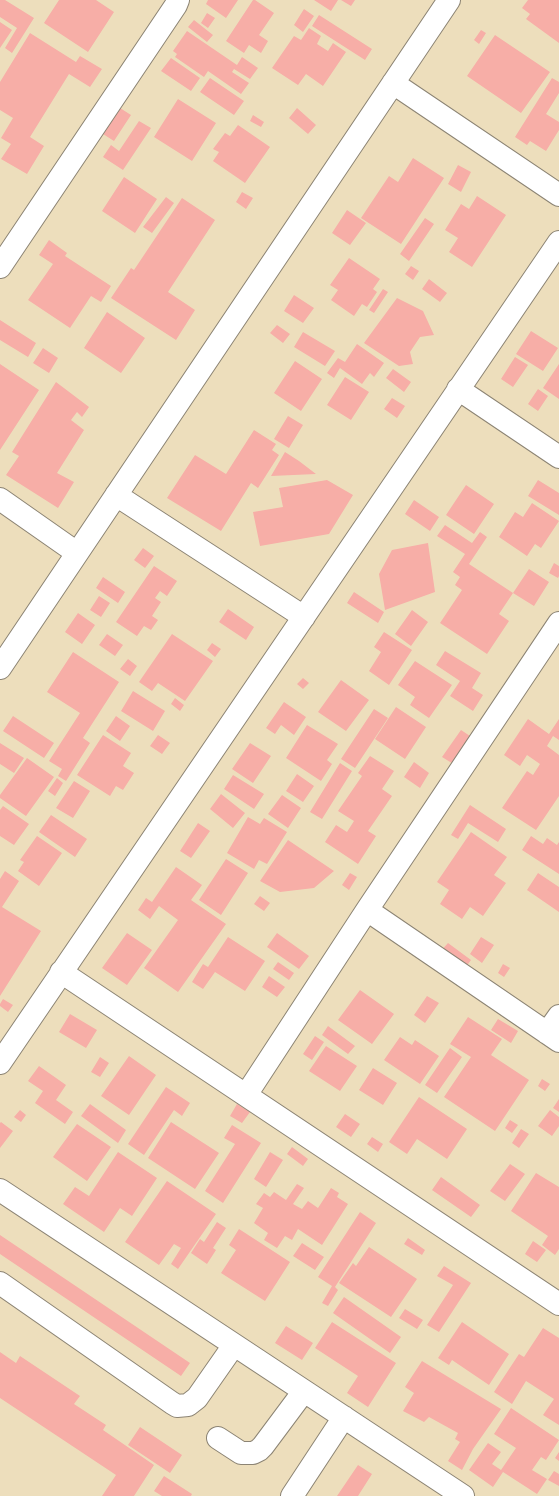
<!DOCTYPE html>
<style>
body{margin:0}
canvas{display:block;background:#eddebc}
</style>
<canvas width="559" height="1496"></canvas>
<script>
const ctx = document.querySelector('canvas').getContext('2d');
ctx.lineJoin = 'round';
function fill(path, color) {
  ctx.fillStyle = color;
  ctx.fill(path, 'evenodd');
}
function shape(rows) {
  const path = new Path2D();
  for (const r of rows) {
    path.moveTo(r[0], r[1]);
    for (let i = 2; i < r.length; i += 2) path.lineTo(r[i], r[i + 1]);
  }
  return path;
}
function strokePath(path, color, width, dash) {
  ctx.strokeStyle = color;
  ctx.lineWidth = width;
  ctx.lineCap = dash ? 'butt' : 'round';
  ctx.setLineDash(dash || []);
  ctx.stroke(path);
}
fill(shape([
 [0,0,5,0,34,18,12,53,5,48,17,28,0,17],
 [59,0,96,0,114,12,88,52,44,23],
 [208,0,238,0,226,18,206,4],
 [253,0,255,0,274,13,259,35,268,41,261,53,249,45,244,53,226,41],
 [314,0,338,0,331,11],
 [341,0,355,0,351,6],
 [528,0,559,0,559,43,526,19,530,14,522,8],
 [304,9,314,16,303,32,294,25],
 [207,13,215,18,208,28,201,23],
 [319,15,372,49,365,60,312,26],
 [194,20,213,35,207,42,188,27],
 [0,22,12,30,0,48],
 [309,28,321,36,317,44,328,51,333,43,346,52,323,86,306,74,298,85,272,68,294,36,301,40],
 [481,30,486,33,479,44,474,40],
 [187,31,237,65,242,57,258,68,250,79,234,69,232,72,249,83,241,94,208,71,204,77,175,57,177,54,173,51],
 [30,33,76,62,80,56,102,69,90,87,69,74,30,137,44,146,27,174,1,159,11,144,1,138,13,118,0,110,0,82],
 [495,35,550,72,521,113,467,76],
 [171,58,200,78,191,91,161,71],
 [210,78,244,101,234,115,200,92],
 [552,78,559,82,559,93,546,114,559,122,559,130,546,151,530,141,527,145,515,137],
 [178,99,216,123,192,161,154,137],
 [120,108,131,115,114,141,103,134],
 [297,108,316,125,308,134,289,118],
 [253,115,264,122,261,127,250,121],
 [139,121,151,128,123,170,103,157,111,145,119,151],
 [238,125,270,147,245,183,213,161,219,152,213,149,225,133,230,136],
 [413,158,444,178,401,244,361,218,389,176,398,182],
 [458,165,471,172,461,192,448,184],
 [124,177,157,199,135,233,102,211],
 [242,192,253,198,246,209,236,202],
 [477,196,506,215,472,267,449,252,458,238,445,230,461,204,469,209],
 [166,197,174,203,152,233,143,227],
 [182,198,215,220,168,292,195,310,176,340,111,298,131,268,134,270],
 [347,210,366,223,350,245,332,233],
 [425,218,434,224,409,261,400,254],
 [49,240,67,253,65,256,111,286,101,302,91,296,70,328,28,300,53,264,39,255],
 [349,258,380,279,373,289,377,292,367,307,362,304,354,316,331,300,338,290,330,285],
 [411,266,419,271,413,280,405,274],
 [429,279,447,293,440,302,422,289],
 [383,289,388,292,374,313,369,310],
 [294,295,314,308,303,323,284,311],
 [397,298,423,311,434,335,420,337,410,352,413,364,399,366,364,343],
 [107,312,145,338,121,373,84,348],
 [0,320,36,343,28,357,0,340],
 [277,325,290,334,283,343,270,333],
 [531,331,558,348,543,371,516,354],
 [303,332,335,351,325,366,294,347],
 [357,344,384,363,374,377,370,373,362,384,340,368,334,378,327,373,338,358,345,362],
 [43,348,58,358,49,373,33,363],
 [515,357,528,365,513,387,501,379],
 [295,361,322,379,301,411,274,393],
 [0,364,39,390,0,450],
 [559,364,559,399,543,388],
 [393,369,411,382,404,392,386,378],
 [345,377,369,392,351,420,327,405],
 [56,382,89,407,82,417,77,412,71,420,84,430,57,473,74,482,58,508,6,475,19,456,12,452],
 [538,389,548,396,538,411,528,404],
 [392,398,405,406,397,418,384,409],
 [288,416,303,425,289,448,274,439],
 [254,430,276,444,272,450,279,455,258,488,251,483,221,531,167,498,195,455,226,474],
 [285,452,299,461,316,474,271,476],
 [327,480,353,495,329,534,260,546,253,512,283,507,279,488],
 [538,480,559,493,559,515,528,496],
 [466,485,494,504,474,534,446,515],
 [414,500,439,517,430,531,405,514],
 [532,503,559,521,541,548,535,544,527,556,499,537,515,512,523,517],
 [445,525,472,543,480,532,487,537,469,564,513,593,499,614,509,621,487,654,440,623,462,590,455,585,460,577,453,572,465,554,437,536],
 [428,543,435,592,385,610,379,574,392,550],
 [143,548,154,556,145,568,134,560],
 [554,563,559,566,559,576,558,578,549,573],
 [154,566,177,581,167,596,160,591,155,598,161,602,152,616,158,620,151,630,144,626,137,636,116,622],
 [529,569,549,582,534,606,513,593],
 [103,577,125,592,118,603,96,588],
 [354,592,384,612,378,623,347,603],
 [99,596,110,603,101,617,90,610],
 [228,609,254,627,246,640,219,622],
 [412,610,428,622,411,646,395,634],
 [78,613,95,625,82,644,65,632],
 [384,632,412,650,389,685,369,671,381,652,374,647],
 [107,634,123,645,115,656,99,645],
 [172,634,213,661,185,701,158,683,152,691,139,682],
 [212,643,221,649,215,657,207,650],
 [445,651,481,673,472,688,483,695,473,711,450,696,460,681,436,665],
 [73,652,119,682,83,738,90,743,66,781,58,776,62,769,49,761,80,713,47,692],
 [128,659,137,666,130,676,120,669],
 [415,661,452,685,429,718,410,705,415,697,398,685],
 [303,678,309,683,303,689,297,684],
 [341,680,369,700,346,731,318,712],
 [133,691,165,711,153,731,121,711],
 [175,698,184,705,180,711,171,704],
 [284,702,306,717,294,735,281,725,275,734,266,728],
 [396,707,426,727,405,759,375,739],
 [374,709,388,718,355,768,341,759],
 [13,716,54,743,44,758,3,731],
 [116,716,130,726,120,741,106,731],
 [528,719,549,734,559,719,559,740,553,736,547,746,559,755,559,796,536,830,502,808,527,771,533,775,540,764,527,755,520,766,504,755],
 [307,725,338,744,327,760,332,764,321,781,286,758],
 [461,730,473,738,455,765,442,757],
 [103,735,131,753,123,766,134,773,123,790,116,786,110,796,77,775],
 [158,735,170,743,162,754,150,746],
 [0,743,24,758,14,773,0,764],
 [250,743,271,756,253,783,232,769],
 [370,756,394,771,382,789,392,796,368,831,376,836,358,864,325,842,336,825,347,832,354,821,338,811,362,776,358,773],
 [27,758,54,777,26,816,0,798,0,795],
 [414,762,429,773,420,788,404,777],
 [340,763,352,771,322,819,310,812],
 [297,774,314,786,303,802,286,791],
 [233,775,264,794,254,809,224,789],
 [57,778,63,783,55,796,48,791],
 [74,781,90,791,73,818,56,808],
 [221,794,245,813,233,828,210,809],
 [282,795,301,808,288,828,268,814],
 [470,805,506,829,498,842,468,823,458,839,451,835],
 [3,806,29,824,14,845,0,836,0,810],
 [51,815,87,839,75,857,39,832],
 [248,817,260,824,264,818,287,832,267,864,259,860,254,869,227,853],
 [198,823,210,831,191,858,180,851],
 [471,832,507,857,494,875,506,883,483,916,470,907,462,919,440,904,449,890,437,882],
 [37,836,62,853,39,886,18,871,24,862,20,860],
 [531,836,543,844,547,838,557,845,559,842,559,874,522,850],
 [288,840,334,871,314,888,280,892,260,881],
 [226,859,248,873,221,915,199,900],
 [176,867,202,885,191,900,226,924,178,992,144,968,178,920,159,906,150,919,138,910,146,898,152,902],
 [5,871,19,881,2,907,41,931,0,996,0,879],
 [350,873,357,877,349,890,342,885],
 [538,873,559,887,559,912,527,890],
 [260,896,270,903,264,911,254,904],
 [127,933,152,950,127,985,102,968],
 [277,933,309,956,299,969,267,947],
 [228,937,265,961,245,991,215,972,203,989,192,982,203,964,208,967],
 [481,937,494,945,482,963,470,954],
 [448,943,471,960,463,971,439,953],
 [278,962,294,973,289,980,273,969],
 [503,964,510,968,504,977,498,973],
 [269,976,285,987,277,997,262,987],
 [360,990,394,1014,372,1044,338,1020],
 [427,996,439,1003,425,1023,414,1015],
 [3,999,13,1005,8,1012,0,1006,0,1004],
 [70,1014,97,1030,86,1048,59,1032],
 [468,1017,502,1039,491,1055,529,1080,495,1131,444,1097,471,1057,450,1044],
 [498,1019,518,1031,511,1043,491,1030],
 [328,1026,355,1046,348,1054,322,1035],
 [315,1036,324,1042,312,1060,303,1054],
 [400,1037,412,1045,415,1040,439,1056,420,1084,384,1060],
 [326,1046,357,1066,340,1091,309,1071],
 [450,1048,462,1057,437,1093,425,1085],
 [129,1056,156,1075,129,1115,101,1096],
 [100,1057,109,1063,100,1077,91,1072],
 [39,1066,66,1085,56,1100,73,1112,65,1124,35,1103,43,1091,28,1081],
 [373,1068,397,1083,383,1105,359,1090],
 [542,1079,550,1084,545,1091,538,1086],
 [166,1087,190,1103,182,1116,174,1110,144,1155,128,1144],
 [419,1097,467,1129,447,1159,417,1139,407,1154,389,1142],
 [559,1099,559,1112,553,1108],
 [90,1104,126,1130,118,1143,81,1116],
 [237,1104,250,1112,242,1123,230,1116],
 [20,1110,26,1115,21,1122,14,1117],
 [550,1110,559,1117,559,1126,552,1136,538,1126],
 [345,1114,360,1124,351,1137,336,1127],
 [510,1120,518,1125,512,1133,505,1128],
 [1,1122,13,1131,0,1148,0,1123],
 [171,1122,219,1153,195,1189,148,1158],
 [77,1124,111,1147,87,1181,53,1157],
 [232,1125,261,1143,223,1203,205,1191,235,1144,224,1138],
 [521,1129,529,1134,519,1148,512,1143],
 [372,1137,383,1144,378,1152,367,1144],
 [292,1147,308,1159,303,1166,287,1154],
 [118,1152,157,1178,132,1216,120,1208,104,1232,63,1204,75,1187,89,1196],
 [270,1152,283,1160,266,1187,254,1179],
 [510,1164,525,1174,505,1201,490,1191],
 [536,1173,559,1187,559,1249,555,1255,542,1245,548,1236,511,1211],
 [441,1177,480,1205,471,1217,432,1190],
 [167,1181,216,1214,178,1269,171,1264,181,1248,174,1244,159,1265,125,1242],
 [297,1184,304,1188,293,1204,302,1209,308,1201,318,1208,331,1188,339,1193,337,1197,348,1204,322,1245,298,1229,292,1240,285,1236,277,1248,264,1240,268,1233,254,1223,263,1208,256,1204,264,1193,270,1197,274,1192,286,1200],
 [360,1212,376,1223,335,1287,338,1290,328,1306,322,1303,332,1286,318,1277],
 [217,1222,226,1228,213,1248,216,1250,207,1264,191,1253,200,1239,204,1242],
 [239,1229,290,1262,265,1301,221,1273,236,1250,229,1245],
 [0,1235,190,1363,181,1376,0,1254],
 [408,1238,425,1250,422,1255,404,1244],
 [533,1241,546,1250,537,1262,525,1254],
 [302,1243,324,1257,315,1270,293,1256],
 [369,1247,417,1279,391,1317,339,1283,353,1263,356,1266],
 [444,1266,471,1283,439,1332,427,1325,453,1285,437,1276],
 [344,1297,401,1337,390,1353,333,1313],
 [405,1309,423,1320,417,1329,399,1318],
 [332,1322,396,1363,368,1407,347,1393,358,1376,315,1348],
 [462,1322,509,1354,489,1385,452,1360,449,1365,438,1358],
 [286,1326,313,1343,302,1360,275,1343],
 [543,1328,559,1338,559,1425,543,1415,554,1399,526,1381,512,1404,494,1392,519,1354,524,1357],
 [0,1352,16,1363,20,1356,80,1396,74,1404,106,1425,103,1430,154,1465,134,1496,102,1496,116,1475,0,1398],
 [422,1361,501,1409,473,1449,462,1470,448,1461,460,1442,455,1439,458,1433,429,1417,424,1422,403,1411,414,1393,405,1387],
 [511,1408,559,1440,546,1460,541,1457,532,1470,547,1479,537,1494,503,1472,493,1487,469,1470,488,1443,501,1452,492,1464,501,1470,516,1448,494,1434],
 [140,1427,182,1455,170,1473,128,1445],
 [559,1452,559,1461,555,1458],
 [358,1465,372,1474,358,1496,337,1496],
 [554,1471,559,1474,559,1486,548,1480],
 [164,1476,192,1494,191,1496,162,1496,154,1491]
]), '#f7aea7');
const minor = shape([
 [393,83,559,195],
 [0,267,176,5,178,0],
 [458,389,559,457],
 [116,495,304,617],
 [0,499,77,553],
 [0,668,449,0],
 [367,910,559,1041],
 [61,972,559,1304],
 [547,1033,559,1016],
 [0,1063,559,242],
 [246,1095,367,910,559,623],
 [0,1190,463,1496],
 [0,1283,172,1403,177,1406,188,1405,197,1398,234,1345],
 [218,1438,241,1453,253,1453,259,1450,263,1446,304,1391],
 [292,1496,344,1417]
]);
strokePath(minor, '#8c8474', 24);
strokePath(minor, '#fff', 22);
</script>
